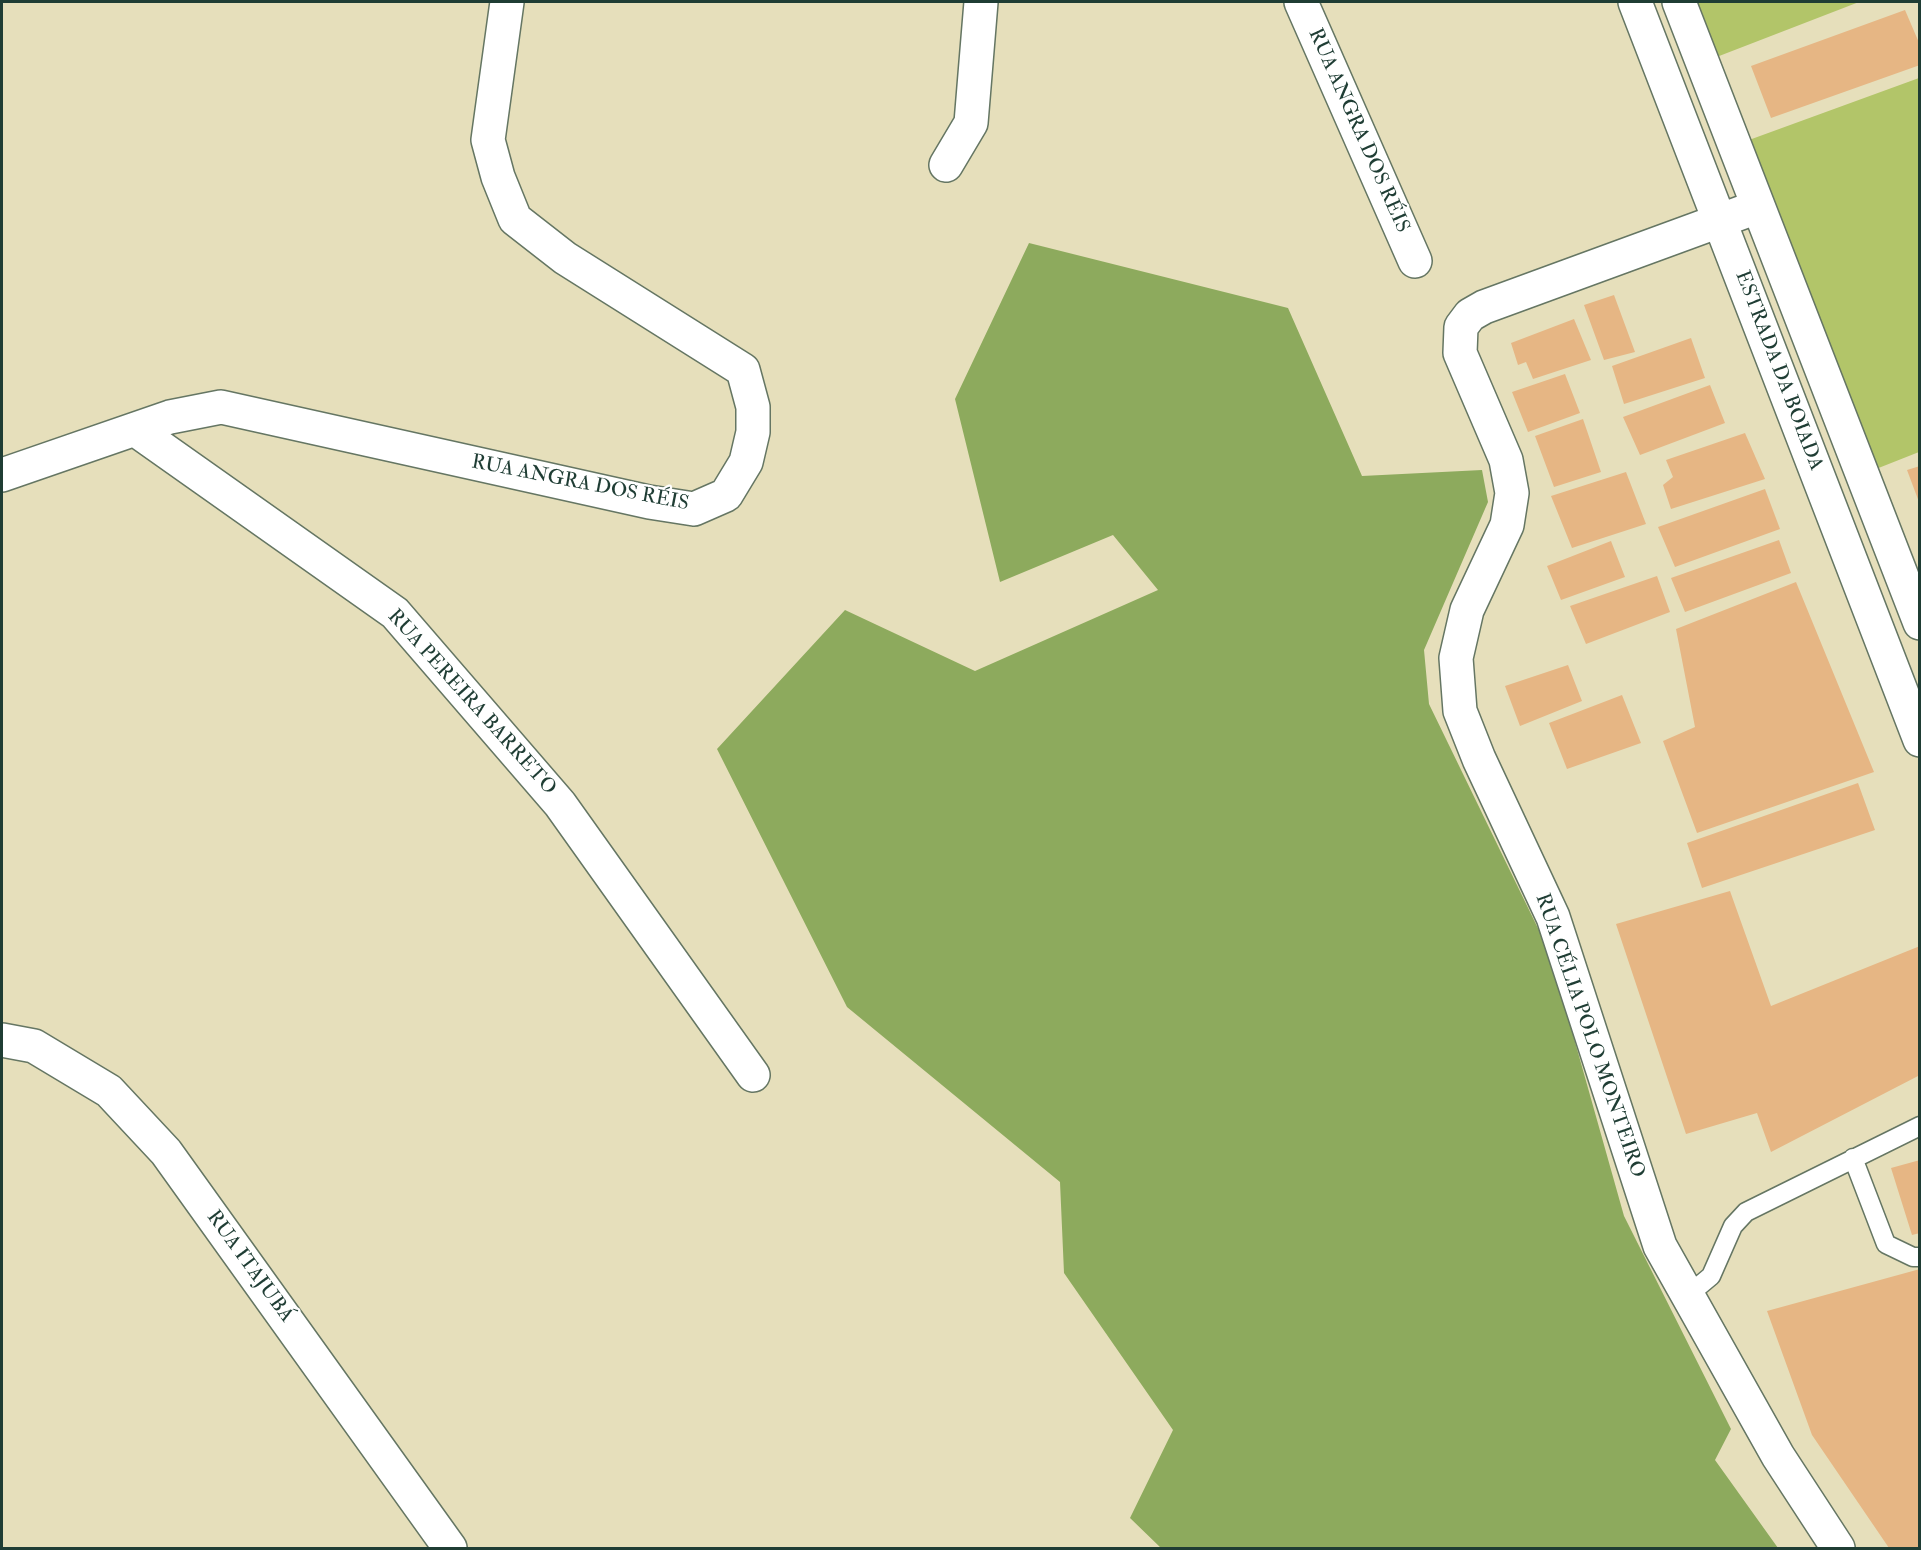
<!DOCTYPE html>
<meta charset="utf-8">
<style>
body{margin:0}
#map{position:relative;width:1921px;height:1550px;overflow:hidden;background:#e6dfbb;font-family:"IM FELL Double Pica",serif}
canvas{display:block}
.frame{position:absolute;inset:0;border:3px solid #1f3d34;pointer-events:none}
</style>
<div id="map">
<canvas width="1921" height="1550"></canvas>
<div class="frame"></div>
</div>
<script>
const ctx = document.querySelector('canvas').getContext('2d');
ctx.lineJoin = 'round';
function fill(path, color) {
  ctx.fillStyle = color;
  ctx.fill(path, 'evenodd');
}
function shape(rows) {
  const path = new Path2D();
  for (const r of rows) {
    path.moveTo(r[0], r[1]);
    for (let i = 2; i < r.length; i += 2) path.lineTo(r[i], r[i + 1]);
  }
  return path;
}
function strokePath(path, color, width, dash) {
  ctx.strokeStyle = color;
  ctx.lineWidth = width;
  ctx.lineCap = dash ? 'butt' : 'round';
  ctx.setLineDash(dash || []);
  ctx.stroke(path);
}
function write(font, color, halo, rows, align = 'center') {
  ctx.font = font + ' "IM FELL Double Pica",serif';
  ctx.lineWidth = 4.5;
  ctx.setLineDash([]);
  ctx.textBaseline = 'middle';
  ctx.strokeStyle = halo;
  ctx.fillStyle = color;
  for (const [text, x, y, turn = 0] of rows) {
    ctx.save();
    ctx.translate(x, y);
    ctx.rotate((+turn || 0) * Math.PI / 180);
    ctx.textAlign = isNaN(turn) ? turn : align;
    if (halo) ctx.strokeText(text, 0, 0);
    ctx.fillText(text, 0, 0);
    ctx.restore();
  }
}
fill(shape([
 [1694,2,1859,2,1714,58],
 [1919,78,1919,452,1876,469,1749,140]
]), '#b2c569');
fill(shape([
 [1029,243,1288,308,1362,476,1482,470,1488,502,1424,650,1429,704,1550,953,1624,1216,1731,1429,1715,1460,1778,1548,1161,1548,1130,1518,1173,1430,1064,1273,1060,1182,847,1007,717,749,845,610,975,671,1158,590,1113,535,1000,582,955,399]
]), '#8daa5d');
fill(shape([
 [1905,10,1920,45,1920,65,1771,118,1751,66],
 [1614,295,1635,352,1604,360,1584,305],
 [1574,319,1591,360,1533,379,1526,362,1518,365,1511,343],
 [1691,338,1705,378,1624,404,1612,366],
 [1565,374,1580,413,1528,432,1512,392],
 [1710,385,1725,423,1640,455,1623,417],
 [1583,419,1601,472,1554,487,1535,436],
 [1745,433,1765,479,1671,509,1663,485,1673,477,1666,460],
 [1920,466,1920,502,1919,502,1907,470],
 [1626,472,1646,524,1572,548,1551,496],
 [1765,489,1780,529,1675,567,1658,527],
 [1779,540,1791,573,1685,612,1671,578],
 [1611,541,1625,577,1561,600,1547,566],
 [1657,576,1670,612,1586,644,1570,606],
 [1796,582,1874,772,1697,833,1663,741,1695,727,1676,629],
 [1568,665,1582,701,1520,726,1505,686],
 [1622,695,1641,743,1567,769,1549,723],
 [1858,783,1875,830,1702,888,1687,843],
 [1730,891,1771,1006,1920,946,1920,1075,1771,1152,1757,1113,1686,1134,1616,924],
 [1920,1160,1920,1233,1912,1235,1891,1168],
 [1920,1269,1920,1548,1889,1548,1812,1435,1767,1311]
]), '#e6b684');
const service = shape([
 [1853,1158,1886,1244,1913,1257,1920,1257],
 [1687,1296,1711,1276,1733,1226,1746,1212,1920,1126]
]);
const minor = shape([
 [1301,2,1415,261],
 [946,165,971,123,981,2],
 [1757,207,1484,307,1470,315,1461,327,1460,353,1506,460,1512,493,1507,525,1467,610,1456,658,1460,711,1479,759,1553,917,1660,1246,1778,1456,1838,1548],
 [136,430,395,613,560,804,753,1075],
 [2,475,170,417,221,407,649,502,694,509,726,495,746,462,753,432,753,407,743,370,565,258,515,219,498,177,488,140,507,2],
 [2,1040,34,1046,109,1091,166,1152,450,1548]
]);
const primary = shape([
 [1635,2,1920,740],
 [1679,2,1920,623]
]);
strokePath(service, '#657663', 21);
strokePath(minor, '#657663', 36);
strokePath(primary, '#657663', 36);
strokePath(service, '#fff', 18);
strokePath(minor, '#fff', 33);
strokePath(primary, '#fff', 33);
write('20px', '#1f3d34', '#fff', [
 ["RUA ANGRA DOS RÉIS",1358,131,66],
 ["ESTRADA DA BOIADA",1778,371,69],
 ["RUA ANGRA DOS RÉIS",580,484,11],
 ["RUA PEREIRA BARRETO",471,703,48],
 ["RUA CÉLIA POLO MONTEIRO",1589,1036,71],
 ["RUA ITAJUBÁ",249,1267,54]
]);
</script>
